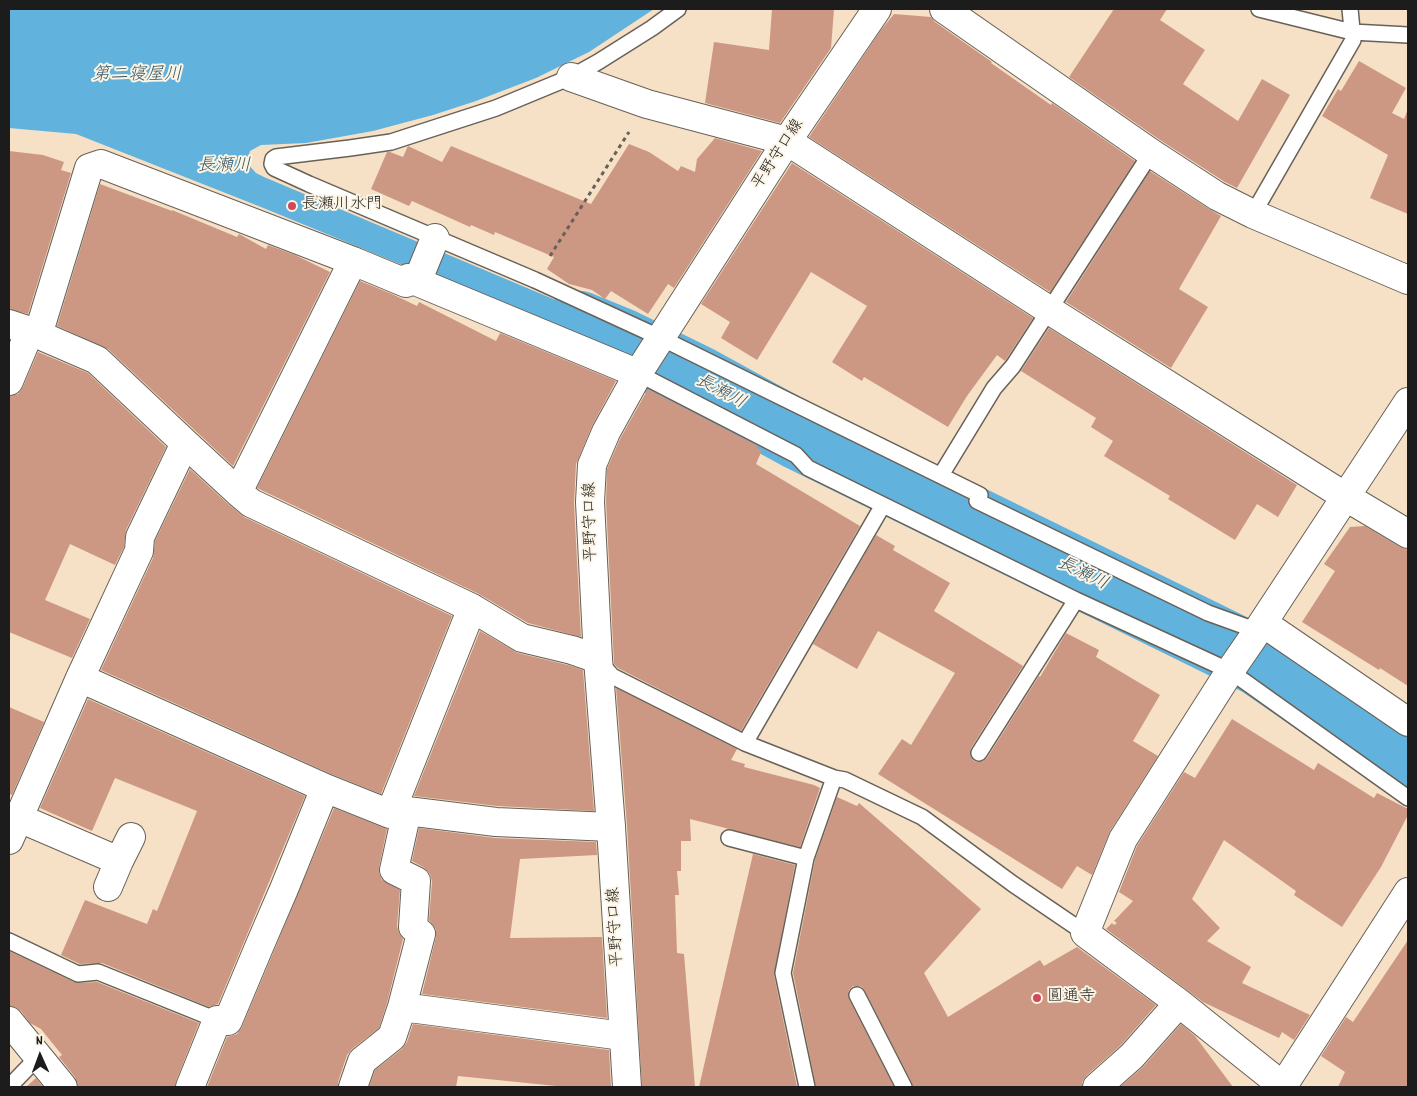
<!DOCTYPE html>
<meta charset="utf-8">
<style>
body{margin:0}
#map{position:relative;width:1417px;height:1096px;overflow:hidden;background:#f6e0c6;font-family:Dekko,sans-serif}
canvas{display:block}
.frame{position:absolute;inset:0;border:10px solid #1c1c1c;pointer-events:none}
.north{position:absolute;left:15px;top:1031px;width:50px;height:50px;-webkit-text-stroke:4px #fcf5e5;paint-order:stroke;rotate:358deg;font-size:14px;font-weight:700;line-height:20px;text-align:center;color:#1c1c1c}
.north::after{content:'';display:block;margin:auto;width:18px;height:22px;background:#1c1c1c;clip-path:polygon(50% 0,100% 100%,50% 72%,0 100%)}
</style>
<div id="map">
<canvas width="1417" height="1096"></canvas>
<div class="frame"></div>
<div class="north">N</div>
</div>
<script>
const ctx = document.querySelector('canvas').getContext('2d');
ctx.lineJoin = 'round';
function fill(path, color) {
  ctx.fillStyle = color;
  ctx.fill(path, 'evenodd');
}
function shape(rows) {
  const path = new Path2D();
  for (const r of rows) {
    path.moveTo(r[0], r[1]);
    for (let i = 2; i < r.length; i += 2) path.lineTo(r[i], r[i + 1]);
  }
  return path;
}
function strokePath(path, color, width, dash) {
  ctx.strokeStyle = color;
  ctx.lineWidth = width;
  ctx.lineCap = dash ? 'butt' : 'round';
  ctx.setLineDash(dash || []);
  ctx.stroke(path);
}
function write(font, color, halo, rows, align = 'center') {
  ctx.font = font + ' Dekko,"Klee One",sans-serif';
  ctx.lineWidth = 4;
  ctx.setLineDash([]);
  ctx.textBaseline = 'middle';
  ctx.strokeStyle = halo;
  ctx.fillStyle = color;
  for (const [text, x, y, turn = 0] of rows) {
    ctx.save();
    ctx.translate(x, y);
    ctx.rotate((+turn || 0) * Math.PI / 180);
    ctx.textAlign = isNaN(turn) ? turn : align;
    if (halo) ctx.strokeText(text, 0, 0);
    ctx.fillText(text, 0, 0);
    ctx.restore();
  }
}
fill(shape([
 [9,9,654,9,589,52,536,78,476,101,433,115,373,131,306,143,261,145,250,151,247,163,256,173,264,177,648,339,671,351,658,372,634,360,261,207,76,134,9,128]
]), '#61b2dc');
strokePath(shape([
 [578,325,622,343,696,379,798,435,1260,662,1408,764]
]), '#61b2dc', 69);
fill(shape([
 [772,9,834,9,831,48,780,123,705,103,714,42,769,50],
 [1114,9,1167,9,1160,20,1205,50,1183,84,1238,121,1262,79,1290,95,1237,188,1225,182,1160,140,1069,77],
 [894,14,931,17,935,22,992,62,991,63,1051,105,1052,103,1135,161,1050,292,809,137,881,30],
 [1359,61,1406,88,1392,113,1404,119,1408,109,1408,214,1370,198,1388,155,1322,116,1338,89,1341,91],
 [715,138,762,151,674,288,668,284,648,314,611,291,605,299,592,290,569,284,547,269,554,257,495,232,494,235,471,225,470,227,412,201,409,206,371,189,387,152,390,152,403,157,408,146,442,162,451,146,591,204,629,144,649,152,678,171,681,166,695,172,697,159],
 [9,151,43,155,64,162,61,170,71,173,28,314,9,309],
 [792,163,1033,318,1005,361,997,355,967,396,948,427,864,377,862,381,832,362,867,306,811,272,757,360,721,338,730,322,701,304],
 [1150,171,1209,209,1221,216,1179,289,1208,307,1171,368,1066,302],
 [100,184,172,211,172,210,237,237,239,234,266,249,268,245,295,255,330,272,233,466,108,349,57,326],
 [360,281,392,294,417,306,419,302,496,341,500,333,616,381,592,426,576,464,574,503,581,637,528,623,479,594,257,488],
 [1049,328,1297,485,1278,517,1257,504,1235,540,1168,499,1170,496,1104,456,1113,441,1091,427,1096,418,1021,371],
 [38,352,88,373,166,447,126,530,124,547,115,565,70,544,45,600,90,619,72,658,9,632,9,396,18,394,23,387],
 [648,389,758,446,756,448,762,450,756,464,860,526,741,731,618,668,614,664,606,502,607,469,620,439],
 [190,469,227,503,244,517,452,616,381,794,331,774,101,670,153,558,155,541],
 [1365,526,1400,547,1408,550,1408,686,1380,668,1379,670,1302,622,1335,571,1324,564,1350,527],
 [876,535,895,546,893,550,950,583,934,611,1023,666,971,748,970,752,971,757,974,761,978,762,983,761,987,758,1039,676,1040,677,1066,633,1099,650,1096,657,1160,695,1133,741,1158,756,1110,831,1092,875,1077,866,1062,889,878,774,902,739,911,745,955,673,878,631,857,669,813,644],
 [480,631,518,653,568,665,583,670,594,811,497,806,414,796],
 [616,688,737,749,731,760,745,764,744,767,814,785,820,788,800,847,690,819,691,841,681,841,681,871,677,871,679,895,675,895,677,953,684,954,695,1087,642,1087,627,826],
 [88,699,305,796,218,1004,209,1007,102,963,80,964,61,955,85,900,147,924,153,909,157,911,197,811,115,778,92,831,40,808],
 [9,707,44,722,12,795,9,794],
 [1232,719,1314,770,1318,763,1374,798,1377,793,1408,809,1408,815,1381,867,1342,927,1294,895,1296,891,1224,840,1192,899,1220,928,1207,941,1251,967,1242,983,1310,1015,1294,1040,1282,1032,1279,1038,1203,1002,1106,929,1112,923,1114,925,1117,923,1114,921,1133,901,1119,892,1137,846,1184,772,1195,778],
 [837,797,857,806,859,803,981,909,924,973,948,1017,1040,960,1044,966,1077,947,1156,1005,1121,1045,1087,1075,1082,1082,1082,1087,913,1087,912,1083,865,991,862,987,858,986,853,986,849,990,848,995,849,999,894,1087,816,1087,793,973,815,860],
 [334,808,387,829,379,867,379,873,382,880,400,890,397,926,399,933,403,939,387,1003,379,1028,352,1049,347,1055,338,1082,338,1087,207,1087,227,1037,237,1034,242,1027],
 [419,828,495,838,596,842,597,855,520,859,510,938,602,937,607,1018,422,994,436,937,436,929,429,920,432,882,430,874,423,867,412,861],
 [753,854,795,865,774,975,797,1087,699,1087],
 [1408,940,1408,1087,1338,1087,1345,1072,1321,1056,1346,1017,1353,1022],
 [9,951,74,982,79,983,97,982,199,1023,176,1081,175,1087,78,1087,78,1084,75,1077,59,1057,62,1055,41,1029,30,1023,21,1011,15,1007,9,1006],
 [413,1024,609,1050,611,1087,566,1087,458,1076,456,1087,369,1087,375,1070,402,1049,407,1042],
 [1181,1024,1195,1036,1233,1087,1120,1087,1144,1066],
 [36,1078,43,1087,26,1087]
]), '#cc9884');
const service = shape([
 [678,9,652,28,598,62,571,77,496,108,391,142,350,148,276,157,273,159,272,164,274,168,309,184,535,280,661,338,980,495,977,501,1208,613,1258,631],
 [1259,9,1352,32,1408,35],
 [1253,214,1353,40,1350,9],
 [639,374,796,455,808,468,1076,600,1230,671,1408,798],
 [941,475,994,388,1013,366,1151,153],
 [600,662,612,676,745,743,834,778,806,858,783,973,807,1087],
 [745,743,883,505],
 [979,753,1076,600],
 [834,778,845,780,922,817,1013,884,1085,933],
 [729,838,806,858],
 [9,941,78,974,98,972,217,1020],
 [857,995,904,1087],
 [9,1087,38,1057]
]);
const minor = shape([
 [944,9,1151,153,1217,196,1253,214,1408,280],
 [571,77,647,104,787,141,1049,310,1346,497,1408,534],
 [417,282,435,238],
 [9,324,30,331,97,360,185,443,238,492,251,503,472,608,522,638,572,650,598,659],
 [38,335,89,168,101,164,353,261,406,283,408,278,639,374],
 [9,381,30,331],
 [238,492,353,261],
 [1263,623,1408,722],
 [80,678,325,788,390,814,407,811,496,822,611,827],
 [390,814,472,608],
 [19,818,119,861,108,887],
 [9,840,80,678,139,551,140,537,185,443],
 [119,861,131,837],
 [402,1007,623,1036],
 [9,1021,63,1087],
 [1283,1086,1408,892],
 [190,1087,217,1020,228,1021,259,947,284,889,325,788],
 [353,1087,362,1061,392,1037,402,1007,421,934,413,927,416,881,394,870,407,811],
 [1097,1087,1132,1056,1179,1003],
 [1284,1087,1179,1003,1085,933,1123,839,1230,671,1252,639,1408,402]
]);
const secondary = shape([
 [627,1087,611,827,598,659,590,502,592,465,606,432,642,367,787,141,877,9]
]);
strokePath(service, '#686158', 18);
strokePath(minor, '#686158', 30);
strokePath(secondary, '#686158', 30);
strokePath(shape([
 [550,256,629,132]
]), '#686158', 3, [4, 4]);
strokePath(service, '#fff', 15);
strokePath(minor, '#fff', 28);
strokePath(secondary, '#fff', 28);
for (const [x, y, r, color] of [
 [292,206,5,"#d1495b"],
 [1037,998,5,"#d1495b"]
]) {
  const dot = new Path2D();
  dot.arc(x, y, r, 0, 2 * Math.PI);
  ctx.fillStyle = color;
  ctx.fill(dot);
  strokePath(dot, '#fcf5e5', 2);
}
write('16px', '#1c1c1c', '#fcf5e5', [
 ["平野守口線",779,155,-57],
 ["平野守口線",592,522,-91],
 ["平野守口線",617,927,-93]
]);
write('16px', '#1c1c1c', '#fcf5e5', [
 ["長瀬川水門",302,206],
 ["圓通寺",1047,998]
], 'left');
write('italic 18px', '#385869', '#fcf5e5', [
 ["第二寝屋川",137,77],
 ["長瀬川",224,168],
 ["長瀬川",720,393,28],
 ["長瀬川",1082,575,26]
]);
</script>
